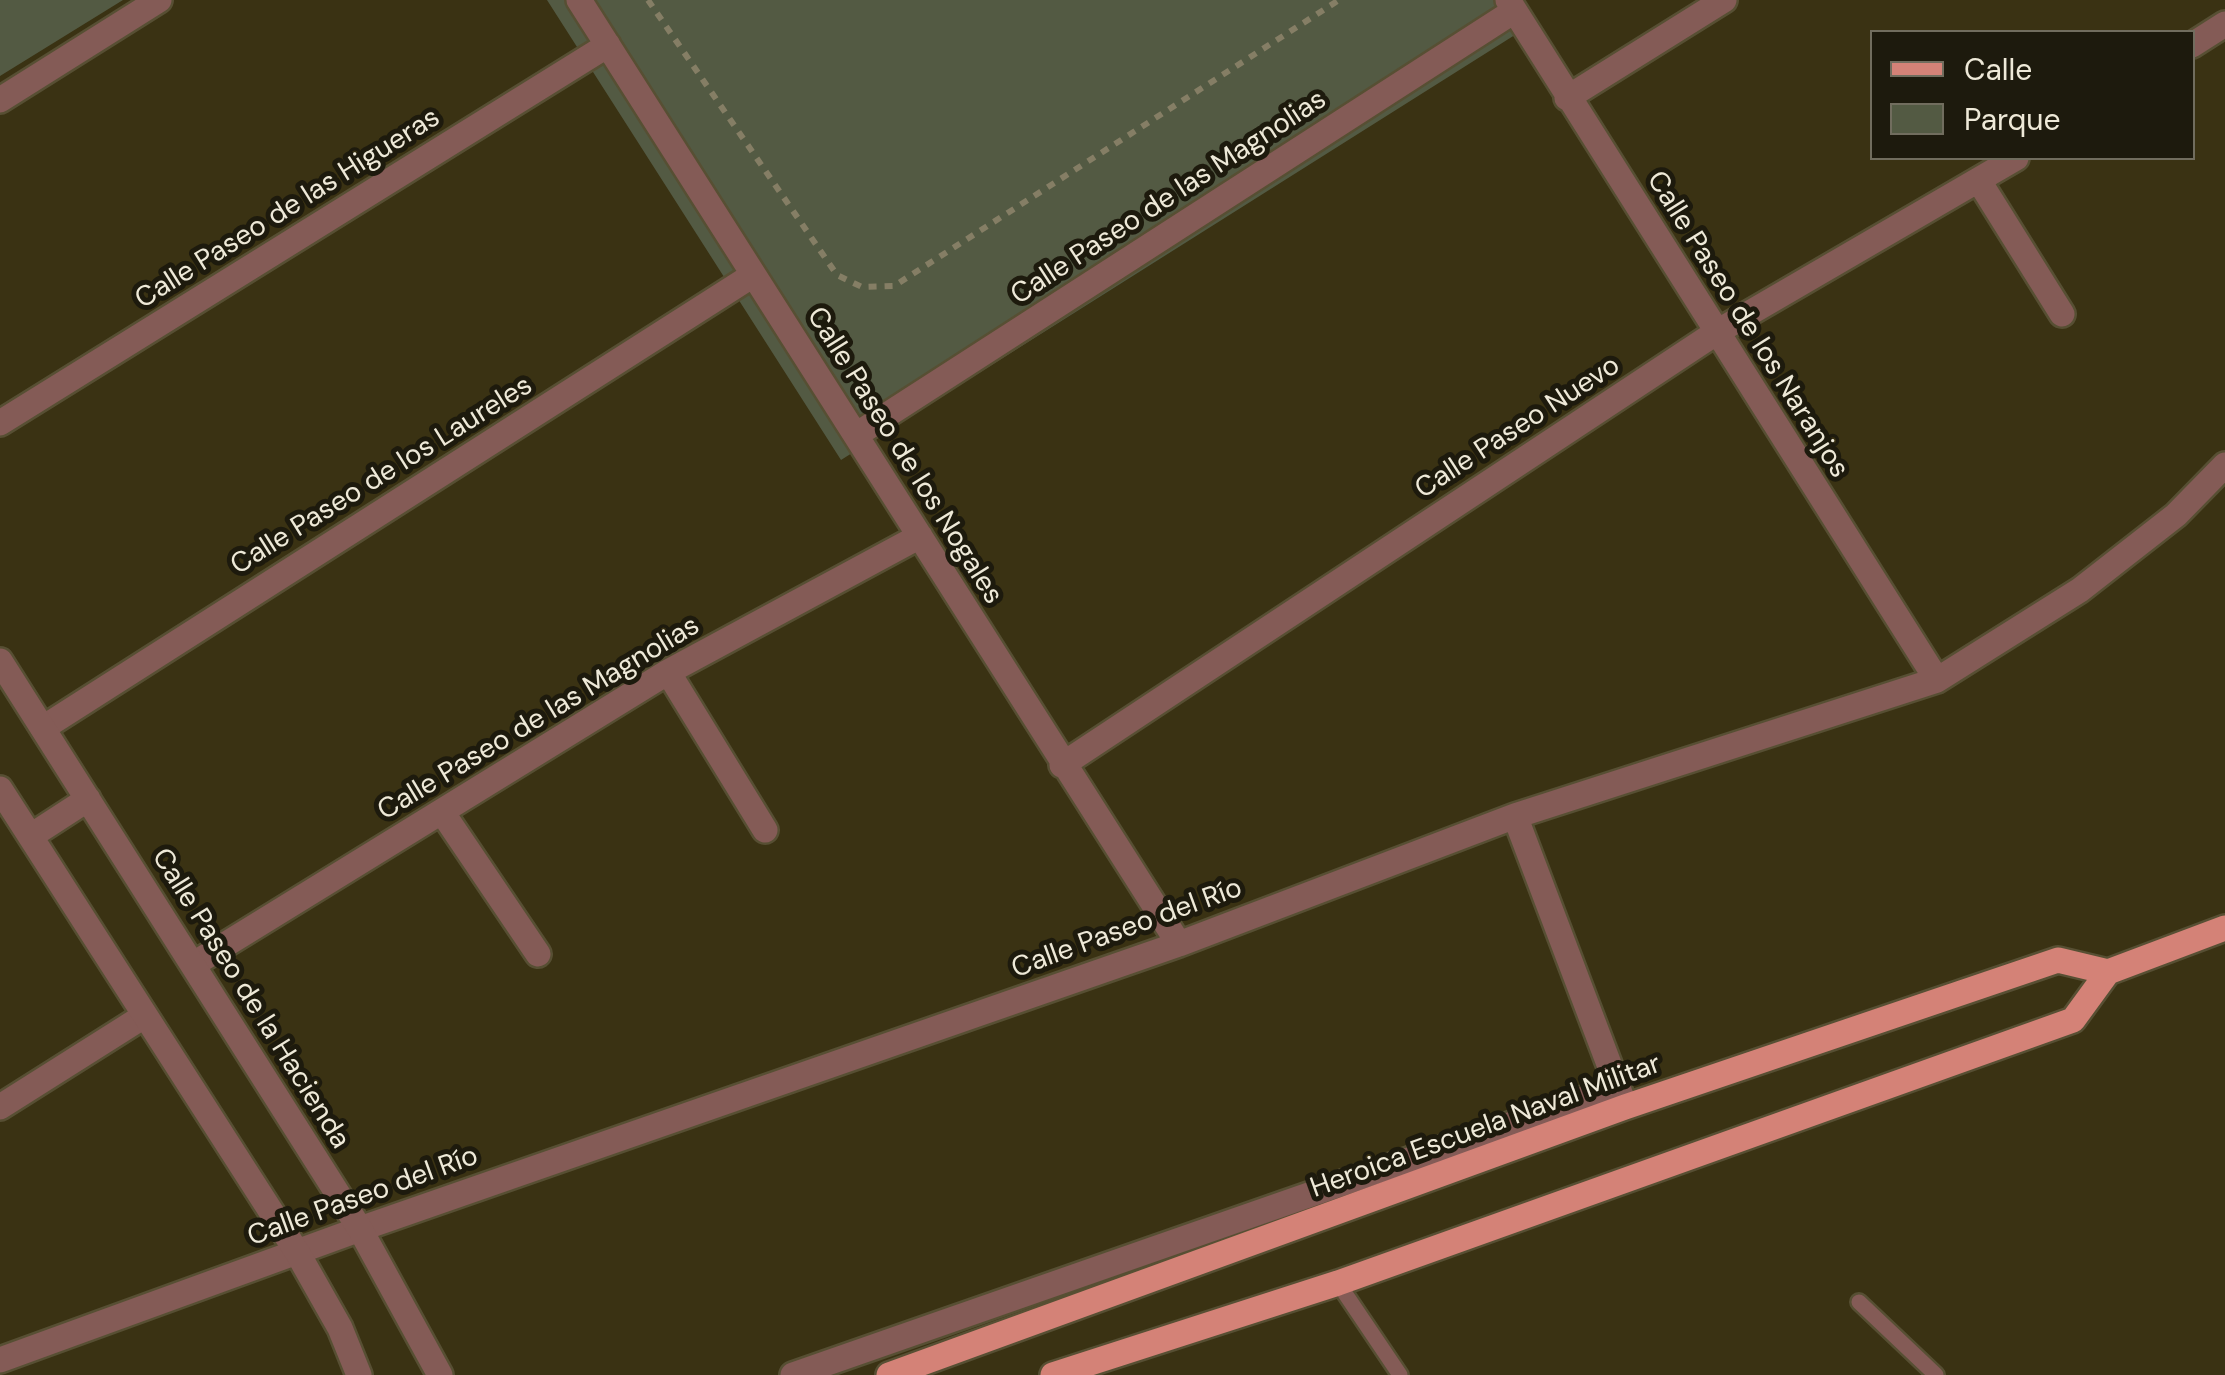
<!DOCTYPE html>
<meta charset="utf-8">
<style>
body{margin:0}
#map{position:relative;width:2225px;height:1375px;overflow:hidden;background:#3a3213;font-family:"DM Sans",sans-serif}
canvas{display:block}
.legend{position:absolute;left:1870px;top:30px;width:325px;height:130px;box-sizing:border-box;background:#1d1a0d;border:2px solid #716d5e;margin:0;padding:12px 18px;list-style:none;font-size:30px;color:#eee9d8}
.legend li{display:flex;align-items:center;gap:20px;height:50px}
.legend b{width:50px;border:2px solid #716d5e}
</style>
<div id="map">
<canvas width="2225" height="1375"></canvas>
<ul class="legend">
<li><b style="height:12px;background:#d48277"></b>Calle</li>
<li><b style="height:28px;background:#535a43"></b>Parque</li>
</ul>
</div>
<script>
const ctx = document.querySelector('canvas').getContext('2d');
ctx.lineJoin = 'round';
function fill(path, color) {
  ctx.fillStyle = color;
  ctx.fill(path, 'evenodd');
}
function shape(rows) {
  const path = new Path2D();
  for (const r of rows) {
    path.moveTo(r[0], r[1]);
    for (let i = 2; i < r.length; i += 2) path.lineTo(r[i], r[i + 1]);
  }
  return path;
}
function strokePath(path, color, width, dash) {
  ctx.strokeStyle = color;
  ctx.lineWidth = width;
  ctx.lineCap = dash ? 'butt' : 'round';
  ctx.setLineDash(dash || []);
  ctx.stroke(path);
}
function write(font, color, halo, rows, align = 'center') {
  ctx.font = font + ' "DM Sans",sans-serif';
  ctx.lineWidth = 10;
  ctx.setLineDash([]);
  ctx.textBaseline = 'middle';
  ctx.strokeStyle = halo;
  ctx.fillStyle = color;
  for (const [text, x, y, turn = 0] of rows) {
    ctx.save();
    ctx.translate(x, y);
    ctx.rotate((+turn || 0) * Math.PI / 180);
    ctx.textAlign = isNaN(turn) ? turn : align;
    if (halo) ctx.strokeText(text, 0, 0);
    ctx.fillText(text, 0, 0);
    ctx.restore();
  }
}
fill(shape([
 [0,0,123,0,0,76],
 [547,0,1496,0,1518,33,841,460]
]), '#535a43');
const service = shape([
 [1338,1283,1400,1375],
 [1859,1302,1936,1375]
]);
const minor = shape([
 [579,0,1179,944],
 [1508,0,1937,680],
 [2192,45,2225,24],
 [1567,98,1724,0],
 [0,100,159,0],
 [1979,181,2062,314],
 [0,423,608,45],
 [856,435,1514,11],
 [668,672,765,830],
 [43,728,753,275],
 [1062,765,1717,332,2016,158],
 [442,812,538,954],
 [1515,816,1623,1101],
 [194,964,668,672,920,536],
 [0,1107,144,1016],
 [0,1360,360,1229,1179,944,1515,816,1937,680,2080,590,2176,515,2225,465],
 [793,1375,1618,1087]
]);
const tertiary = shape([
 [0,661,360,1229,440,1375],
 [0,789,297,1252,340,1328,359,1375],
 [31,836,88,799]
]);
const primary = shape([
 [889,1375,1625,1107,2058,960,2108,972],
 [1053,1375,1338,1283,2073,1020,2108,972,2225,928]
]);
strokePath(service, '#574f33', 20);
strokePath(minor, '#574f33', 30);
strokePath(tertiary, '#574f33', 30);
strokePath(primary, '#574f33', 30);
strokePath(shape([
 [648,0,837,275,862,287,894,286,1339,0]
]), '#857e65', 6, [8, 8]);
strokePath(service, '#845b56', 15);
strokePath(minor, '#845b56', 25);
strokePath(tertiary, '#845b56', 25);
strokePath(primary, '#d48277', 25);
write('28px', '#eee9d8', '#1d1a0d', [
 ["Calle Paseo de las Magnolias",1169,198,-33],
 ["Calle Paseo de las Higueras",288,209,-32],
 ["Calle Paseo de los Naranjos",1747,325,58],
 ["Calle Paseo Nuevo",1518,428,-33],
 ["Calle Paseo de los Nogales",904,456,58],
 ["Calle Paseo de los Laureles",382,476,-32],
 ["Calle Paseo de las Magnolias",539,719,-31],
 ["Calle Paseo del Río",1127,929,-20],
 ["Calle Paseo de la Hacienda",250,999,58],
 ["Heroica Escuela Naval Militar",1486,1127,-20],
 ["Calle Paseo del Río",363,1197,-20]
]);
</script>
